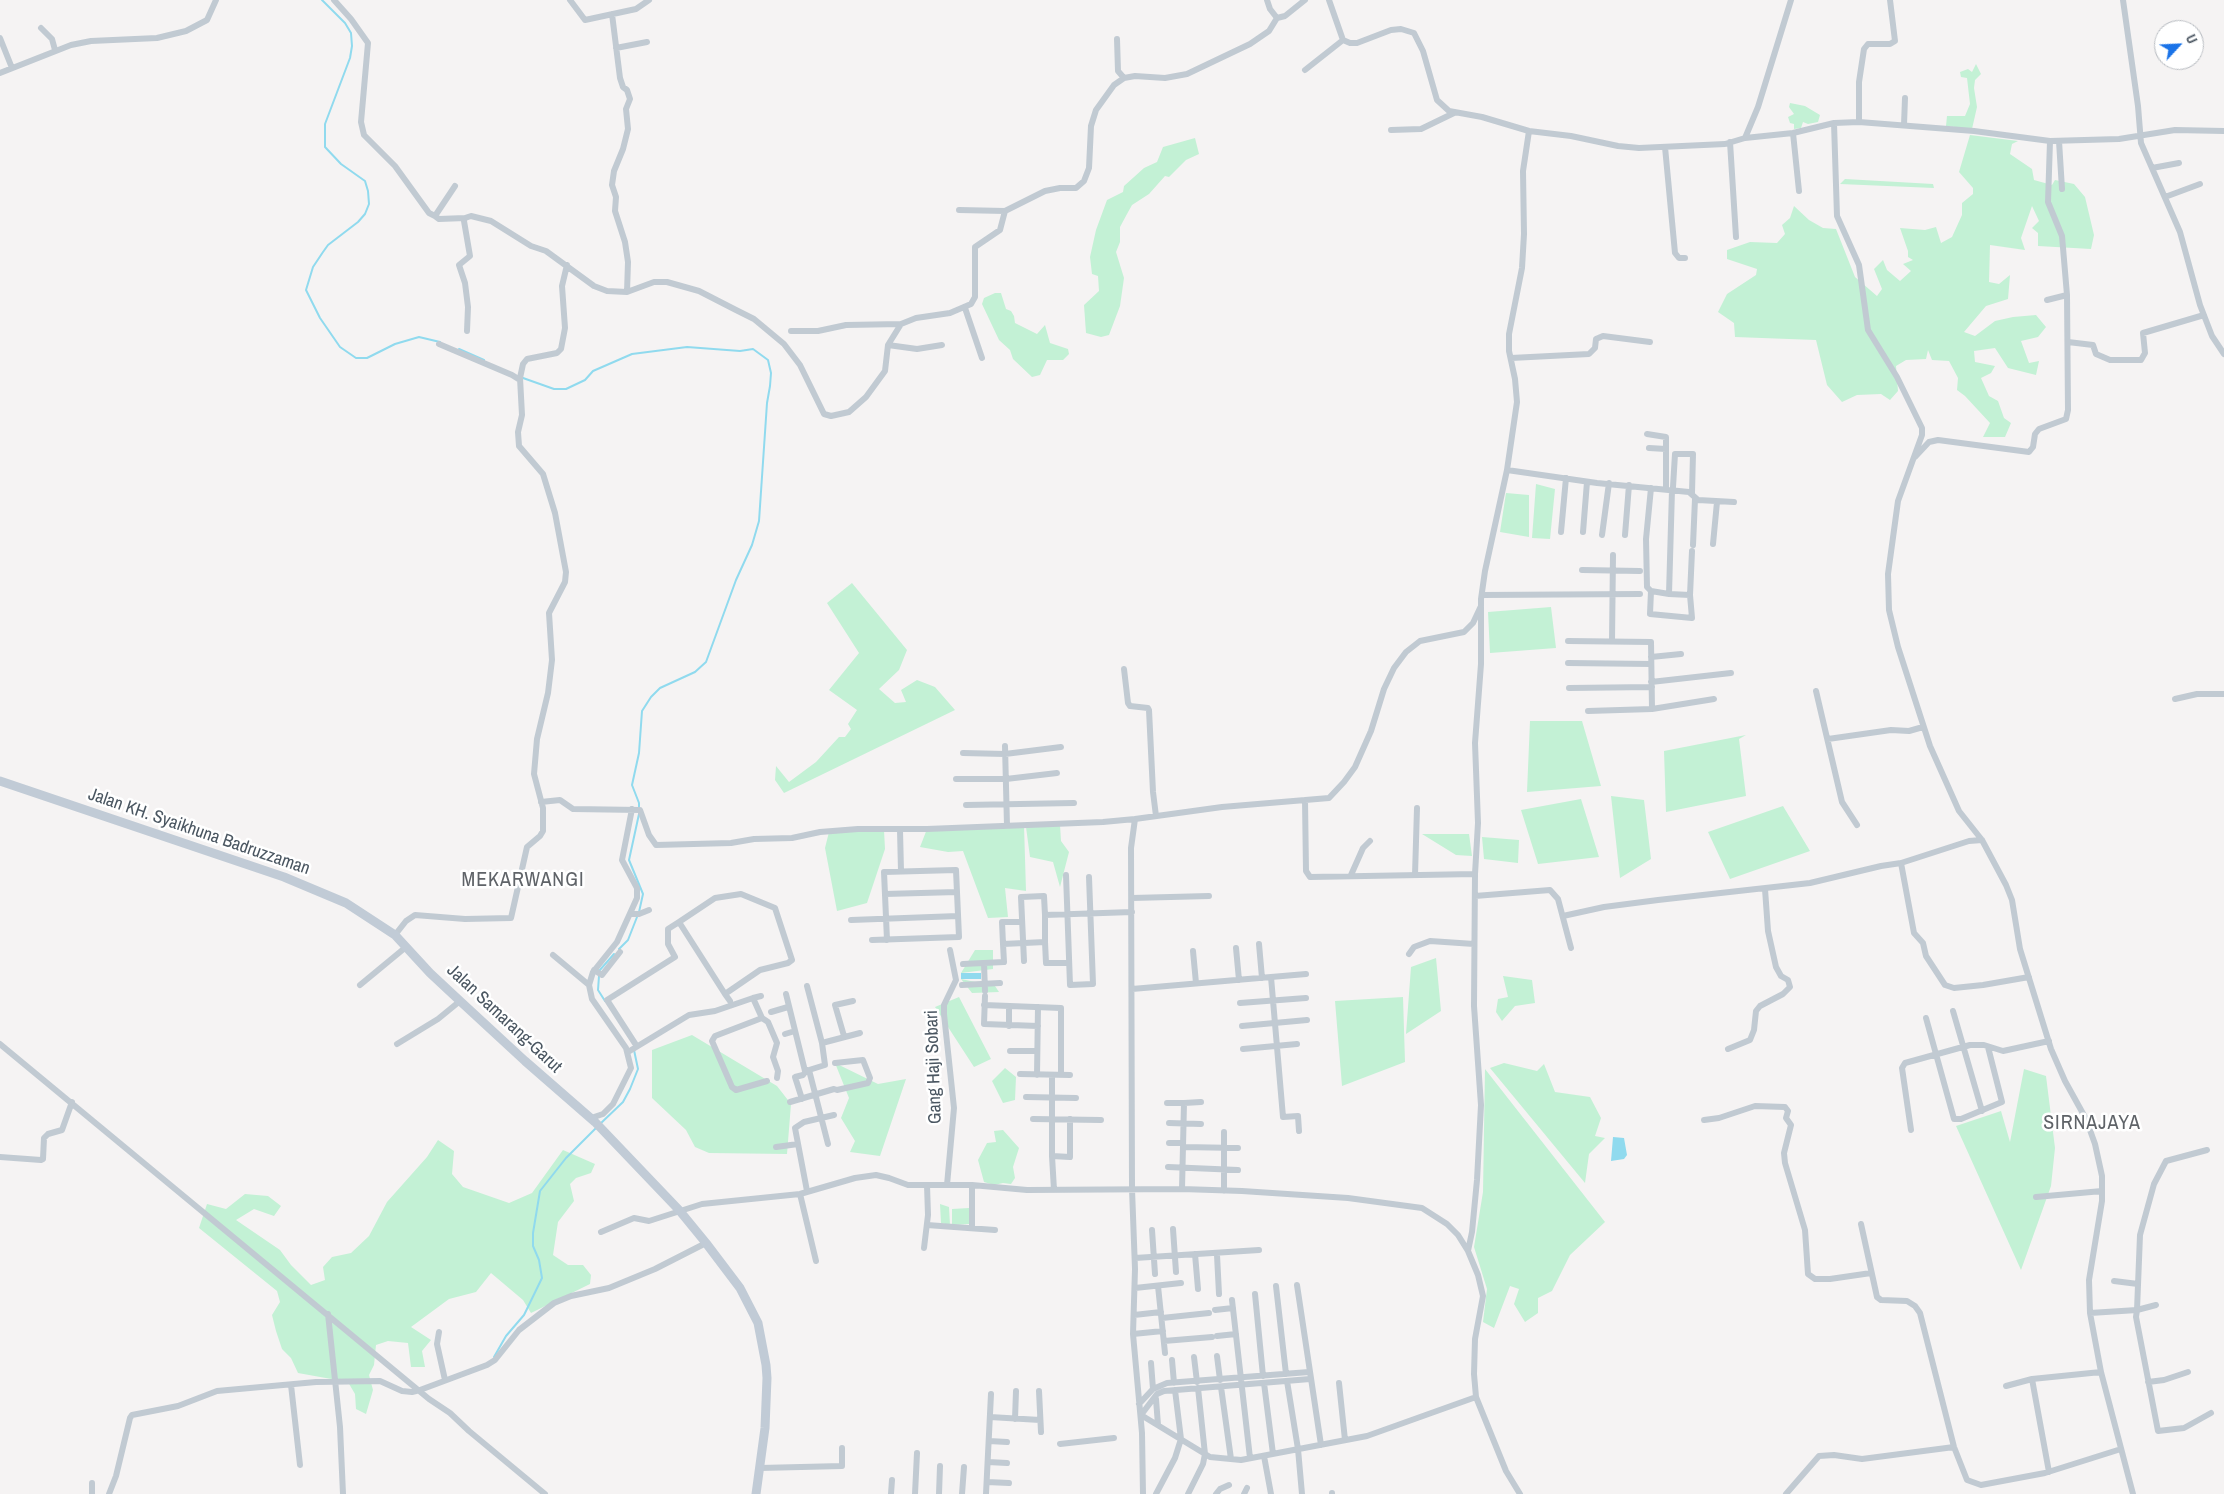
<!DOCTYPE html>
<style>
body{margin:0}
#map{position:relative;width:2224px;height:1494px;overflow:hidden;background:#f5f3f3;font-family:"Archivo Narrow",sans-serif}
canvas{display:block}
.north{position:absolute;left:2154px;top:20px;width:50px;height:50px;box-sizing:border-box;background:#fff;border:1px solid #b7bbc0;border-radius:50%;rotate:65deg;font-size:14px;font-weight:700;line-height:20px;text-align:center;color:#4a5661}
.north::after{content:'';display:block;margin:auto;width:18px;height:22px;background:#1a73e8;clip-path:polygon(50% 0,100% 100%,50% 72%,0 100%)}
</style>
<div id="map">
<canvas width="2224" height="1494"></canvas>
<div class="north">U</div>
</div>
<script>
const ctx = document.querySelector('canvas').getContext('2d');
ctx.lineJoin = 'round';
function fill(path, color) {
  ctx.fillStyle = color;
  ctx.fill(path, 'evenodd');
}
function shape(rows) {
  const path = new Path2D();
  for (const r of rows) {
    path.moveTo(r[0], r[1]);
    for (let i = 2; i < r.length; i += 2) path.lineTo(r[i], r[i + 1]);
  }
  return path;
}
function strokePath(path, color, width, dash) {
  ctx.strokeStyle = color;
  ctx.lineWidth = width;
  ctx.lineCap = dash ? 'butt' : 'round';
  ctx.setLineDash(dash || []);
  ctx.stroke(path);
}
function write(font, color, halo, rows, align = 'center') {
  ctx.font = font + ' "Archivo Narrow",sans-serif';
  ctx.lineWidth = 5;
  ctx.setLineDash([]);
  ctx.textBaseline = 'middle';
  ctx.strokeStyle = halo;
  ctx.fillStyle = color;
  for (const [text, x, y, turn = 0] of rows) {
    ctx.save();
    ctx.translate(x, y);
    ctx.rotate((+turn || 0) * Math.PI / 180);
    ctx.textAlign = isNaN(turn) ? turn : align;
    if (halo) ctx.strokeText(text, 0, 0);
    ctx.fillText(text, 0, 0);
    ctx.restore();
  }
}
fill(shape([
 [1976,64,1981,74,1975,80,1974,88,1977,107,1972,129,1946,126,1947,116,1965,116,1970,104,1967,78,1961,77,1960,72,1968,69,1972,72],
 [1790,103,1805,106,1820,115,1818,122,1808,124,1803,122,1801,128,1794,129,1794,124,1790,123,1788,117,1794,114,1789,107],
 [1970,135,2018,141,2012,144,2010,154,2032,169,2034,180,2052,185,2055,180,2074,184,2085,197,2094,235,2091,249,2038,246,2038,233,2032,228,2039,221,2032,206,2021,238,2025,250,1990,245,1989,282,1999,284,2010,275,2008,299,1986,306,1964,332,1975,336,1995,321,2013,317,2036,315,2046,327,2038,337,2021,341,2029,363,2039,361,2036,375,2008,368,1995,348,1974,351,1975,362,1995,366,1991,373,1981,378,1989,396,1998,401,2004,418,2011,423,2005,437,1983,437,1990,423,1965,396,1957,390,1958,378,1949,361,1932,360,1928,350,1926,359,1906,360,1896,366,1898,391,1890,400,1881,394,1857,395,1842,402,1827,385,1816,340,1735,337,1734,323,1718,312,1727,294,1756,275,1757,269,1727,259,1727,250,1750,242,1777,243,1785,234,1782,225,1790,218,1794,206,1809,220,1823,228,1836,229,1855,277,1877,296,1882,289,1874,269,1883,260,1887,270,1900,281,1911,271,1903,264,1913,260,1908,257,1908,251,1900,228,1925,230,1936,227,1941,243,1952,237,1962,215,1962,203,1973,194,1973,188,1959,172],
 [1195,138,1199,154,1186,160,1169,177,1165,176,1149,194,1132,205,1127,214,1120,227,1120,242,1116,252,1124,278,1120,306,1109,335,1101,337,1086,333,1084,305,1099,291,1098,276,1092,274,1090,257,1096,230,1107,200,1123,192,1124,186,1144,168,1157,162,1163,147],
 [1845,179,1933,184,1934,188,1840,184],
 [995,293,1001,293,1006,309,1011,311,1014,316,1015,323,1037,334,1045,325,1050,343,1068,349,1069,354,1063,360,1047,360,1040,375,1032,377,1013,359,1010,350,999,340,982,304,984,298],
 [1536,484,1555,489,1550,539,1532,538],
 [1506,493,1529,495,1529,537,1500,532],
 [852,583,907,650,899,670,879,689,895,703,906,702,901,690,917,680,935,687,955,710,784,793,775,780,776,766,789,782,816,762,839,737,845,737,851,729,848,724,857,710,829,690,859,653,827,603],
 [1551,607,1556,648,1490,653,1488,612],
 [1530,721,1582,721,1601,786,1527,792],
 [1746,735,1739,739,1746,796,1666,812,1664,751],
 [1611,796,1644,800,1651,859,1620,878],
 [1581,799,1599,857,1538,864,1521,810],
 [1783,806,1810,851,1730,879,1708,832],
 [1024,825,1026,891,1005,888,1008,917,988,918,963,851,948,852,920,847,927,829],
 [1060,825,1061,841,1069,852,1060,887,1053,862,1030,857,1026,827],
 [884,830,885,849,867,903,837,911,825,848,829,832],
 [1422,834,1469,834,1472,856,1456,855],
 [1482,837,1519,840,1518,863,1484,859],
 [975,950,993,950,993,969,961,973],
 [1436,958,1441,1011,1406,1034,1411,967],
 [1503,976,1532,980,1535,1003,1515,1006,1502,1021,1496,1012,1498,999,1508,997],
 [961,979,995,986,999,992,972,993],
 [959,997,991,1059,974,1067,935,1007],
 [1403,997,1405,1062,1342,1086,1335,1001],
 [692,1035,777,1086,791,1104,787,1154,709,1153,695,1147,686,1130,652,1098,652,1050],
 [835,1063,878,1084,906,1079,880,1156,850,1152,855,1141,841,1118,849,1098],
 [1504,1063,1537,1071,1544,1064,1555,1092,1590,1097,1601,1118,1595,1136,1605,1138,1589,1154,1585,1183,1490,1068],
 [1005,1068,1016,1077,1015,1100,1003,1103,992,1081],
 [1485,1069,1605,1222,1570,1255,1552,1291,1538,1298,1538,1313,1525,1322,1514,1304,1519,1289,1510,1286,1494,1328,1483,1322,1487,1289,1474,1247,1483,1192],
 [2024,1069,2046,1076,2055,1148,2051,1186,2021,1270,1956,1126,2001,1111,2010,1142],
 [1003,1130,1019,1148,1013,1167,1015,1178,1011,1184,1003,1183,994,1185,984,1182,978,1160,987,1143,996,1142,994,1131],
 [438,1140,454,1151,452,1174,463,1187,509,1203,532,1193,563,1150,595,1164,591,1173,576,1178,570,1184,574,1201,558,1222,553,1255,568,1265,583,1265,591,1275,590,1284,531,1313,523,1300,491,1273,476,1292,449,1299,411,1327,431,1340,422,1351,425,1367,411,1367,408,1343,388,1341,376,1345,374,1365,369,1375,373,1390,366,1414,356,1409,355,1394,348,1382,298,1373,291,1358,282,1349,276,1331,272,1315,280,1302,277,1291,199,1228,207,1204,226,1209,245,1194,268,1196,281,1206,274,1216,254,1209,236,1220,280,1250,291,1265,311,1285,325,1280,323,1267,332,1257,351,1253,369,1236,387,1202,427,1157],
 [940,1204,949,1207,950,1225,941,1223],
 [969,1208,969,1224,952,1225,952,1209]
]), '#c3f1d5');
fill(shape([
 [961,973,981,973,981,979,961,979],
 [1613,1137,1624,1138,1627,1155,1624,1159,1611,1161]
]), '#90daee');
strokePath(shape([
 [322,0,345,23,351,33,352,46,350,58,325,124,325,147,341,164,365,181,368,191,369,204,365,214,358,222,328,245,323,252,313,267,306,290,320,318,340,347,356,358,367,358,395,344,419,337,440,342],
 [459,349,484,360],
 [523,378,554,389,566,389,585,380,593,371,632,354,687,347,740,351,753,349,768,360,771,373,770,386,767,403,759,521,752,545,736,580,706,662,695,672,660,688,651,697,642,711,639,753,632,785,639,803,639,809],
 [639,814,629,860,643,894,639,912],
 [619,949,628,940,637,917],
 [599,971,614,954],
 [599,976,598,990,605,1001],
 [600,1124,623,1102,630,1089,638,1069,634,1050],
 [494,1357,506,1336,524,1315,542,1278,539,1260,533,1246,533,1233,540,1191,566,1158,597,1127]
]), '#90daee', 2);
strokePath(shape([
 [334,0,351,19,368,43,361,122,364,135,395,166,429,213,435,216],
 [570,0,585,20,636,9,649,0],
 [1267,0,1270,9,1277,18,1285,16,1305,0],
 [1329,0,1343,40,1350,43,1357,43,1391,30,1401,29,1414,33,1423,51,1437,100,1449,111,1482,117,1529,131,1571,136,1618,146,1639,148,1725,144,1745,138,1793,133,1834,123,1859,122,1974,131,2050,141,2119,139,2175,130,2224,131],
 [2123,0,2138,106,2141,143,2180,232,2200,305,2212,336,2224,354],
 [612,14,620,78,623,87,627,90,630,99,626,109,628,129,623,149,614,171,612,185,616,197,615,211,625,242,628,262,627,292],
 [41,28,52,39,55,50],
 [0,38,12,68],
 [1117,39,1118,71,1124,78],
 [616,48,647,42],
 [1305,70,1343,40],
 [0,73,71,45,91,41,157,38,186,31,207,20,216,0],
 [1859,122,1859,82,1864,49,1868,44,1890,44,1895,41,1890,0],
 [1834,123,1837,216,1859,265,1868,330,1897,377,1922,428,1922,435,1898,501,1888,574,1889,610,1898,647,1930,746,1959,811,1982,840,2006,885,2012,900,2020,949,2051,1049,2065,1081,2086,1119,2095,1144,2102,1176,2102,1201,2089,1280,2090,1313,2101,1372,2133,1494],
 [1904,125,1905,98],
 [1391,130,1421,129,1454,113],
 [1793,133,1799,191],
 [1745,138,1758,107,1791,0],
 [2050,141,2048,202,2062,236,2067,295],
 [2059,141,2062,189],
 [1730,142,1736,237],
 [1665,147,1675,253,1679,258,1685,258],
 [2152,168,2179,163],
 [455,186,435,216,439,219,465,218],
 [2165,197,2200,184],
 [959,210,1005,211],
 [965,308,982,358],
 [467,331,468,307,465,283,459,265,470,256,464,221,465,218,471,216,491,221,531,246,546,251,594,286,607,291,627,292,654,282,667,282,699,291,736,310,754,319,784,344,800,365,824,414,831,416,849,412,866,397,885,371,888,345,901,324,916,318,950,313,971,304,975,297,975,247,1000,230,1005,211,1045,191,1060,188,1076,188,1084,181,1089,168,1091,126,1096,110,1114,85,1124,78,1135,76,1165,78,1187,74,1250,44,1269,31,1277,18],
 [791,331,818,331,846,325,901,324],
 [2068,342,2093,345,2096,354,2110,360,2141,360,2145,353,2143,333,2204,315],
 [439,344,512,375,520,380],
 [888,345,917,349,942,345],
 [1511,358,1589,354,1595,348,1596,339,1603,336,1650,342],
 [1647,434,1666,437,1666,489],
 [1649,448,1666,449],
 [1915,457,1929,442,1938,440,2029,452,2033,447,2035,434,2039,429,2066,419,2068,410,2067,295,2047,300],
 [1507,470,1597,483,1689,492,1698,500,1734,502],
 [1673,487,1675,454,1693,454,1692,493],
 [1651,488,1646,539,1647,587,1651,591,1669,594,1672,490],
 [1561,532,1566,478],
 [1583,532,1587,482],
 [1602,535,1609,483],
 [1625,535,1629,485],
 [1713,544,1717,502],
 [1693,545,1695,499],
 [1582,570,1640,571],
 [1651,591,1650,614,1692,618,1690,595],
 [1669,594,1690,595,1692,551],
 [1482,595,1640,594],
 [1568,641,1651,642,1652,709],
 [1612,641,1613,555],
 [1651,657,1681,654],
 [1568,663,1651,664],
 [1124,669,1128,703,1130,706,1148,708,1149,710,1153,792,1156,816],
 [1651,682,1731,673],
 [1569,688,1652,687],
 [1816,691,1842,802,1857,825],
 [2175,699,2197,694,2224,694],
 [1588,711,1652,709,1714,699],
 [1828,739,1891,730,1909,731,1923,727],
 [1005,746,1007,826],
 [963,753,1005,754,1061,747],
 [956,779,1006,779,1057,773],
 [1305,800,1306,871,1310,877,1475,874],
 [541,802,560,800,573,809,640,810,649,835,656,845,731,843,754,839,792,838,820,832,858,829,927,829,1103,822,1135,819],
 [966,805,1074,803],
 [900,830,901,871],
 [1901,863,1914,933,1923,943,1926,956,1945,985,1954,988,1983,985,2029,977],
 [1066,875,1070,985,1093,984,1089,877],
 [1351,875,1363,848,1370,841],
 [1415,875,1417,808],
 [885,894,957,892],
 [1475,896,1550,890,1558,899,1571,948],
 [1132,898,1209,896],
 [630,914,639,914,649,910],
 [1563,916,1604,907,1658,900,1810,883,1881,866,1901,863,1969,841,1982,840],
 [851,920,958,916],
 [1022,922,1002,922,1003,944,1045,942,1045,915,1132,912],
 [395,935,406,921,415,915,465,919,511,918,527,847,540,836,543,831,543,808,534,774,537,739,548,693,552,660,549,613,565,582,566,572,555,513,543,474,519,446,518,432,522,415,520,378,523,364,527,359,557,353,561,349,565,328,562,286,567,265],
 [872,940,959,937,956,870,884,872,887,940],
 [1045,942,1046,963,1069,963],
 [1259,944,1262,978],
 [1236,948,1239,980],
 [1193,951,1196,983],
 [1409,954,1414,947,1430,941,1474,944],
 [553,955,589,985],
 [1024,961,1021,897,1044,896,1045,915],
 [984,963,985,991],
 [963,964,1004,962,1003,944],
 [594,970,602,975,620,952],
 [1271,977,1306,974],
 [360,985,406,947],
 [962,985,1000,983],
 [807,986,822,1043,825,1065,809,1070,828,1144],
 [1132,989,1271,977,1283,1117,1298,1116,1299,1131],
 [725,994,730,1001],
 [786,994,805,1071],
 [985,996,984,1024,1038,1026],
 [753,998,761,996],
 [1240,1003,1306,998],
 [984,1005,1061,1008,1061,1075],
 [1009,1006,1009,1026],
 [1953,1011,1982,1111],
 [771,1012,788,1007],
 [762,1018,715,1036,712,1041,732,1087,736,1090,767,1081],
 [1926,1018,1954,1119,1961,1119,2002,1102,1988,1047],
 [1242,1026,1307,1020],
 [785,1034,795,1031],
 [844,1036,835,1005,853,1001],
 [822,1043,860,1033],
 [0,1044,429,1399,450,1413,469,1431,545,1494],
 [397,1044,438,1019,460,1001],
 [636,1045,607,1000,675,957,668,944,668,929,679,922,725,994,760,970,788,963,792,960,775,908,741,894,715,898,679,922],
 [1243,1049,1297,1044],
 [1728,1049,1750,1040,1754,1030,1756,1011,1760,1006,1783,994,1790,987,1788,980,1781,976,1776,967,1768,931,1765,889],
 [1010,1051,1037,1051],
 [628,1052,689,1015,715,1011,753,998,762,1018,768,1022,777,1043,773,1057,778,1071,777,1078],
 [1020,1074,1070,1075],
 [1037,1075,1038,1007],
 [1052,1075,1052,1156,1054,1190],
 [1026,1097,1076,1098],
 [802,1099,795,1077,803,1075,807,1070],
 [790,1102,834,1089,837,1090,868,1083,870,1078,863,1060,835,1063],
 [1167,1103,1184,1103],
 [591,1118,603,1114,613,1104,631,1068,626,1048,592,999,589,985,593,972,617,942,637,898,637,888,622,860,632,809],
 [1033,1119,1101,1120],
 [1704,1120,1719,1118,1755,1106,1785,1107,1788,1111,1786,1118,1791,1125,1784,1153,1785,1163,1805,1230,1808,1274,1815,1279,1830,1279,1871,1273],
 [1169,1123,1201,1124],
 [1911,1130,1902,1068,1905,1063,1970,1045,1984,1045,2003,1051,2049,1041],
 [1224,1132,1224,1191],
 [1169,1143,1183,1143],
 [776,1147,798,1144],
 [1183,1147,1238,1148],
 [1052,1156,1070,1157,1070,1119],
 [0,1157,41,1160,43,1159,44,1138,48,1134,62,1130,72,1102],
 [1168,1167,1238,1170],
 [947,1185,954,1108,944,1014,944,1005,956,980,950,950],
 [1182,1189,1184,1103,1201,1102],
 [807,1191,795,1128,804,1122,834,1115],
 [800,1194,816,1261],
 [2036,1197,2102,1191],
 [1861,1224,1877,1297,1881,1300,1907,1301,1915,1306,1920,1313,1954,1447,1967,1480,1981,1485,2045,1473,2121,1449],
 [927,1225,995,1230],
 [972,1228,972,1185],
 [1173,1229,1176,1272],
 [1152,1230,1155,1274],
 [601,1232,634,1218,649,1221,702,1204,800,1194,855,1178,876,1175,889,1178,908,1185,972,1185,1027,1190,1182,1189,1242,1191,1348,1198,1422,1208,1447,1224,1458,1235,1468,1251,1478,1275,1483,1296,1475,1339,1474,1374,1476,1397,1506,1471,1520,1494],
 [924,1248,928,1215,927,1185],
 [1468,1251,1472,1232,1477,1180,1481,1105,1474,1006,1475,874,1478,823,1475,743,1481,664,1481,599,1485,571,1507,470,1517,402,1515,379,1509,351,1509,334,1522,268,1524,234,1523,171,1529,131],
 [1195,1254,1198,1289],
 [1217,1255,1219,1294],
 [1135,1258,1259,1250],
 [2114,1281,2138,1284],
 [1297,1285,1321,1445],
 [1158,1286,1165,1353],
 [1276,1286,1286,1374],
 [1135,1288,1181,1283],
 [1255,1294,1263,1376],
 [1232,1300,1250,1458],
 [2156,1305,2137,1310,2136,1317,2158,1431,2184,1428,2211,1413],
 [1215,1310,1233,1308],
 [2090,1313,2137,1310,2140,1235,2154,1184,2166,1161,2207,1150],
 [328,1314,340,1427,343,1494],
 [1134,1315,1161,1312],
 [1162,1318,1209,1313],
 [439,1332,437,1344,445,1380],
 [1133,1334,1163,1331],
 [1217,1336,1236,1334],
 [1164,1341,1212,1337],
 [1217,1356,1220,1380],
 [1194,1357,1197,1382],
 [1172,1360,1174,1383],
 [1151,1363,1153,1389],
 [1310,1379,1164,1391,1157,1394,1141,1415,1210,1457,1241,1460,1367,1436,1476,1397],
 [2032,1379,2049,1472],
 [1287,1381,1298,1449,1302,1494],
 [2148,1382,2164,1380,2188,1372],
 [1264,1383,1273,1454],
 [1339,1383,1345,1440],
 [291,1385,300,1465],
 [2006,1386,2032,1379,2101,1372],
 [1221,1387,1231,1459],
 [1039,1391,1041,1432],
 [1156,1399,1158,1425],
 [1139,1404,1153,1389,1167,1383,1309,1372],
 [990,1417,1040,1420],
 [1015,1419,1016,1391],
 [989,1441,1007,1442],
 [1060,1444,1114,1438],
 [1264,1456,1271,1494],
 [988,1462,1007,1463],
 [760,1468,842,1466,842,1448],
 [987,1482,1009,1483],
 [92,1494,92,1483],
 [109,1494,116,1476,130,1418,132,1415,178,1406,217,1391,316,1382,380,1381,402,1391,412,1392,420,1390,487,1365,495,1360,519,1330,554,1303,571,1296,609,1288,655,1269,706,1243],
 [891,1494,892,1480],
 [915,1494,917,1453],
 [939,1494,940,1466],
 [962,1494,964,1467],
 [986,1494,991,1394],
 [1143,1494,1142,1433,1133,1334,1135,1269,1132,1189,1131,848,1135,819,1222,807,1329,798,1344,782,1355,767,1371,731,1384,689,1394,668,1406,652,1420,641,1464,632,1473,623,1481,606],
 [1156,1494,1175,1458,1181,1439,1175,1390],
 [1188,1494,1203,1464,1205,1454,1198,1388],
 [1216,1494,1220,1489,1229,1485],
 [1244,1494,1247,1488],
 [1332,1494,1332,1493],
 [1786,1494,1819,1456,1834,1455,1862,1459,1954,1447]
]), '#c1cad2', 6);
strokePath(shape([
 [0,781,284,877,346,903,395,935,430,973,460,1001,525,1061,595,1122,679,1210,706,1243,740,1288,758,1323,766,1365,767,1378,765,1428,756,1494]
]), '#c1cbd6', 9);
write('18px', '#4a5661', '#fff', [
 ["Jalan KH. Syaikhuna Badruzzaman",199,832,19],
 ["Jalan Samarang-Garut",504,1019,43],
 ["Gang Haji Sobari",934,1067,-92]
]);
ctx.letterSpacing = '1px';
write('20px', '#5f6368', '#fff', [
 ["MEKARWANGI",523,881],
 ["SIRNAJAYA",2092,1124]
]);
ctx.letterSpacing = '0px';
</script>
